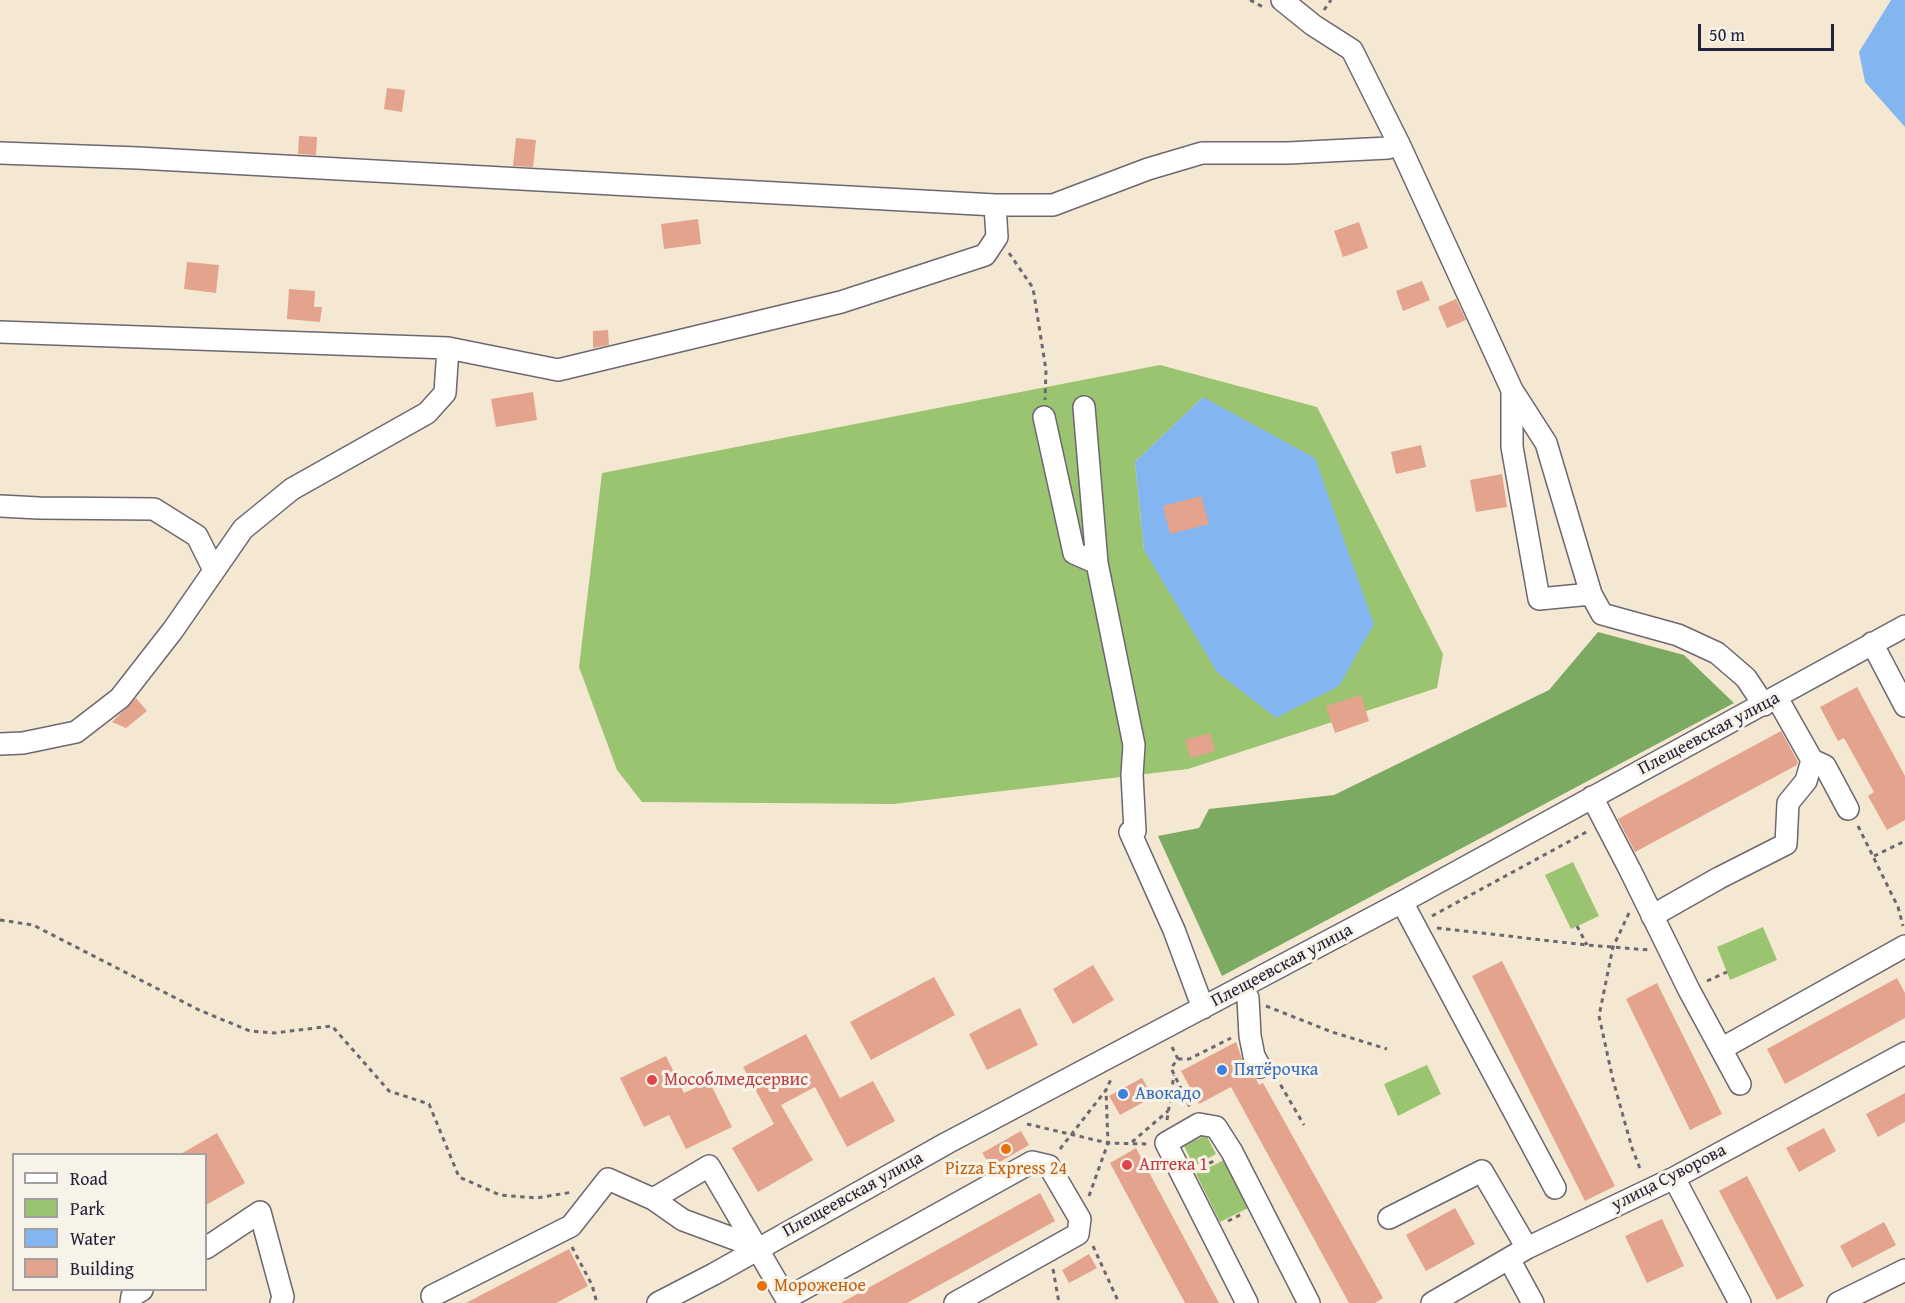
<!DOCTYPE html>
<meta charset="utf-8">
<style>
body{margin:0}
#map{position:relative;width:1905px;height:1303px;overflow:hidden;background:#f4e8d2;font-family:"Gentium Book Plus",serif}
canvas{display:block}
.legend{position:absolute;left:12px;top:1153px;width:195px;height:138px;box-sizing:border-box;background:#f7f3e8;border:2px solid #a29fa3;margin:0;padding:8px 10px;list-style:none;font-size:18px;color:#22223b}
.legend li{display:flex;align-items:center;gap:12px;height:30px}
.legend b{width:30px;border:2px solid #a29fa3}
.scale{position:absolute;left:1698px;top:24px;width:136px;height:27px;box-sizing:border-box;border:3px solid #22223b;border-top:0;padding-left:8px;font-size:18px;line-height:21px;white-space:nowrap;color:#22223b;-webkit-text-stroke:4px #f7f3e8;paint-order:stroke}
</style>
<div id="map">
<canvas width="1905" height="1303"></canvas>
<ul class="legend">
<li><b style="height:8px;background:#fff"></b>Road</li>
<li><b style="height:16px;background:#9bc470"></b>Park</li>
<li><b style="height:16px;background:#83b6f0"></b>Water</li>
<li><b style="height:16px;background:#e3a38c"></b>Building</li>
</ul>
<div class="scale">50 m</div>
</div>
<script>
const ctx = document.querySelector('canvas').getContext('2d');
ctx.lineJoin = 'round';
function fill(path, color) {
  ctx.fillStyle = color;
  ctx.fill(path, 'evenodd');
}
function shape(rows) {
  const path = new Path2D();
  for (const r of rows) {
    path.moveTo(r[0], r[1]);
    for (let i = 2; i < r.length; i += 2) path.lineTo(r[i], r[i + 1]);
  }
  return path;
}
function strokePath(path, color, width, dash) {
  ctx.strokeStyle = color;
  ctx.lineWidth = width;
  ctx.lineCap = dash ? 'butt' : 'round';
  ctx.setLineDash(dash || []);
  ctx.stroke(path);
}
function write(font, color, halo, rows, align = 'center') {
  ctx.font = font + ' "Gentium Book Plus",serif';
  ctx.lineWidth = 6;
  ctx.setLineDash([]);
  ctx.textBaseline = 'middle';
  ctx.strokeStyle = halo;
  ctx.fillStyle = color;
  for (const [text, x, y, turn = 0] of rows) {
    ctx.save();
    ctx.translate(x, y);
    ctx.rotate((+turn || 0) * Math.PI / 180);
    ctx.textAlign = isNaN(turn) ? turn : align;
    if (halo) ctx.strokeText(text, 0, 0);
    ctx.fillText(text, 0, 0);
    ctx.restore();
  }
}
fill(shape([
 [1160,365,1317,407,1443,654,1437,688,1188,769,893,804,642,802,617,770,579,667,602,473],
 [1203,397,1144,550,1135,462],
 [1573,862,1599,916,1571,929,1545,875],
 [1763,927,1777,960,1730,980,1717,947],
 [1427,1065,1441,1094,1398,1116,1384,1084],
 [1206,1135,1216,1154,1194,1166,1184,1146],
 [1226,1159,1250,1207,1220,1222,1196,1174]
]), '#9bc470');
fill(shape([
 [1598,632,1684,655,1734,703,1222,976,1158,836,1199,828,1209,809,1334,795,1549,690]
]), '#7caa62');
fill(shape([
 [1891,0,1905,0,1905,127,1865,82,1859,52],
 [1203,397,1315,458,1374,624,1339,686,1276,718,1217,672,1144,550,1135,462]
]), '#83b6f0');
fill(shape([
 [387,88,405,90,402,112,384,109],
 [299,136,317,137,316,155,298,154],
 [516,138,536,140,533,167,513,166],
 [698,219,701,244,664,249,661,224],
 [1359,222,1368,248,1343,257,1334,231],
 [187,262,219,265,216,293,184,289],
 [1422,281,1430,300,1403,311,1396,291],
 [289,289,315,291,314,307,322,307,320,322,287,319],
 [1456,299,1466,320,1447,328,1438,307],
 [608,330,609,345,593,348,593,331],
 [533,392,537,420,496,427,491,399],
 [1421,445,1426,467,1396,474,1391,452],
 [1502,474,1507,507,1476,512,1470,480],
 [1201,496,1209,524,1170,534,1163,506],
 [1857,687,1905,776,1905,820,1887,830,1868,796,1874,792,1844,738,1838,741,1820,707],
 [1361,695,1369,721,1335,733,1326,706],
 [136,698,147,711,126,728,112,722],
 [1781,731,1798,762,1797,765,1635,852,1618,819],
 [1210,733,1215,751,1191,758,1185,740],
 [1502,961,1615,1186,1585,1201,1472,976],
 [1093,965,1114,1000,1073,1024,1053,989],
 [934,977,955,1015,871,1060,850,1022],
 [1897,978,1905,993,1905,1018,1785,1084,1767,1049],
 [1657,983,1722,1114,1690,1130,1626,999],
 [1020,1008,1038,1045,987,1070,969,1034],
 [806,1034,840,1098,873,1081,895,1121,847,1147,815,1087,781,1105,813,1160,758,1192,732,1148,774,1124,743,1067],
 [1236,1042,1243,1062,1249,1073,1256,1079,1259,1085,1263,1083,1383,1298,1375,1303,1349,1303,1231,1087,1199,1104,1181,1071],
 [666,1056,684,1093,709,1081,732,1127,686,1149,669,1115,644,1127,620,1078],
 [1142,1078,1153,1097,1120,1115,1109,1096],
 [1905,1093,1905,1122,1878,1137,1866,1114],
 [1824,1128,1836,1151,1799,1172,1786,1148],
 [1021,1131,1029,1145,991,1167,982,1153],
 [217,1133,245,1183,206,1205,206,1155,179,1155],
 [1136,1148,1219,1303,1185,1303,1110,1163],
 [1747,1176,1804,1286,1777,1300,1719,1191],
 [1040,1193,1055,1221,907,1303,841,1303],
 [1455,1208,1475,1244,1426,1271,1406,1235],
 [1662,1219,1684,1266,1647,1283,1625,1236],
 [1884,1222,1896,1245,1852,1268,1840,1246],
 [569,1249,588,1286,556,1303,466,1303],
 [1089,1254,1097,1268,1069,1283,1062,1270]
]), '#e3a38c');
const minor = shape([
 [1282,0,1313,25,1352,50,1399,144,1512,390,1546,443,1591,594,1602,614,1678,635,1717,653,1746,678,1764,705],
 [0,153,138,158,995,205,1053,205,1148,169,1202,153,1288,153,1388,148,1399,144],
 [0,332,448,348,558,370,841,302,985,255,997,237,995,205],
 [1512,391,1512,447,1539,599,1591,594],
 [1084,407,1097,563,1134,745,1132,775,1135,831],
 [1044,417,1074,553,1097,563],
 [0,506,39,508,154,509,197,536,214,570],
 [1872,643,1905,706],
 [1777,698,1812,760,1825,766,1848,809],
 [0,744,23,743,76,732,120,698,173,630,243,529,292,489,427,413,445,393,448,348],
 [1592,797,1630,870,1689,990,1740,1084],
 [1130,832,1174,930,1203,1008],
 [1402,902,1555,1188],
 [1652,916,1719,878,1786,844,1788,803,1806,781,1812,760],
 [1241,987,1248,998,1250,1036,1254,1056,1260,1067],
 [1721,1049,1905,946],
 [1674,1178,1740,1303],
 [653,1199,709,1166,789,1303],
 [1389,1218,1482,1171,1527,1248],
 [206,1248,260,1212,283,1297,281,1303],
 [1509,1259,1533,1303],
 [432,1296,571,1226,608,1179,653,1199,683,1220,759,1248],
 [787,1298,1032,1162,1049,1166,1080,1219,1078,1234,955,1303],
 [131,1303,132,1296,142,1290],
 [658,1303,714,1274,947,1143,1402,902,1905,626],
 [1247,1303,1166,1143,1199,1124,1216,1127,1232,1152,1309,1303],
 [1432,1303,1527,1248,1674,1178,1905,1053],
 [1838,1303,1905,1270]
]);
strokePath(minor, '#6c6770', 24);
strokePath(shape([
 [1250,0,1265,8],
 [1324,10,1331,0],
 [1009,253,1033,288,1046,370,1045,400],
 [1858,826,1898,907,1903,926],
 [1874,856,1905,841],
 [1629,913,1613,947,1599,1016,1613,1080,1632,1148,1641,1171],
 [1432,916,1590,830],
 [0,920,33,925,199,1010,250,1031,274,1033,332,1026,389,1091,429,1104,459,1177,500,1195,537,1198,573,1192],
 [1577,926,1587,945],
 [1437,928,1587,945,1649,950],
 [1707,981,1727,972],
 [1266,1006,1332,1032,1387,1049],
 [1172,1047,1178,1059,1171,1068,1190,1107],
 [1178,1059,1189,1059,1231,1038],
 [1276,1077,1304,1125],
 [1167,1120,1174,1075],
 [1027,1124,1108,1143,1147,1144],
 [1132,1142,1168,1111],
 [1060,1149,1106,1090,1112,1077],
 [1201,1167,1214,1161],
 [1089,1196,1108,1143,1106,1090],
 [1228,1221,1244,1213],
 [1093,1246,1119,1303],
 [572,1247,592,1285,597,1303],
 [1053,1269,1059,1303]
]), '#6c6770', 3, [4.5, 4.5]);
strokePath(minor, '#fff', 21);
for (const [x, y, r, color] of [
 [1222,1070,6,"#3f7fe0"],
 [652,1080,6,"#e0444e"],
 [1123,1094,6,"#3f7fe0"],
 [1006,1149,6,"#e8710a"],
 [1127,1165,6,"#e0444e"],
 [762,1286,6,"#e8710a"]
]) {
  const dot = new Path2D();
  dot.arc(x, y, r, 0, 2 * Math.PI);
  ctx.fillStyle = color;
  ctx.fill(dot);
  strokePath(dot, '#f7f3e8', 2);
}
write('18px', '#22223b', '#f7f3e8', [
 ["Плещеевская улица",1709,734,-28],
 ["Плещеевская улица",1282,966,-28],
 ["улица Суворова",1669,1178,-27],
 ["Плещеевская улица",853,1195,-29]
]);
write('18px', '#366cbe', '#f7f3e8', [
 ["Пятёрочка",1234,1070],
 ["Авокадо",1135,1094]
], 'left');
write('18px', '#be3a42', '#f7f3e8', [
 ["Мособлмедсервис",664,1080],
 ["Аптека 1",1139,1165]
], 'left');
write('18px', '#c56008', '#f7f3e8', [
 ["Pizza Express 24",1006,1169],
 ["Мороженое",774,1286,"left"]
]);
</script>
